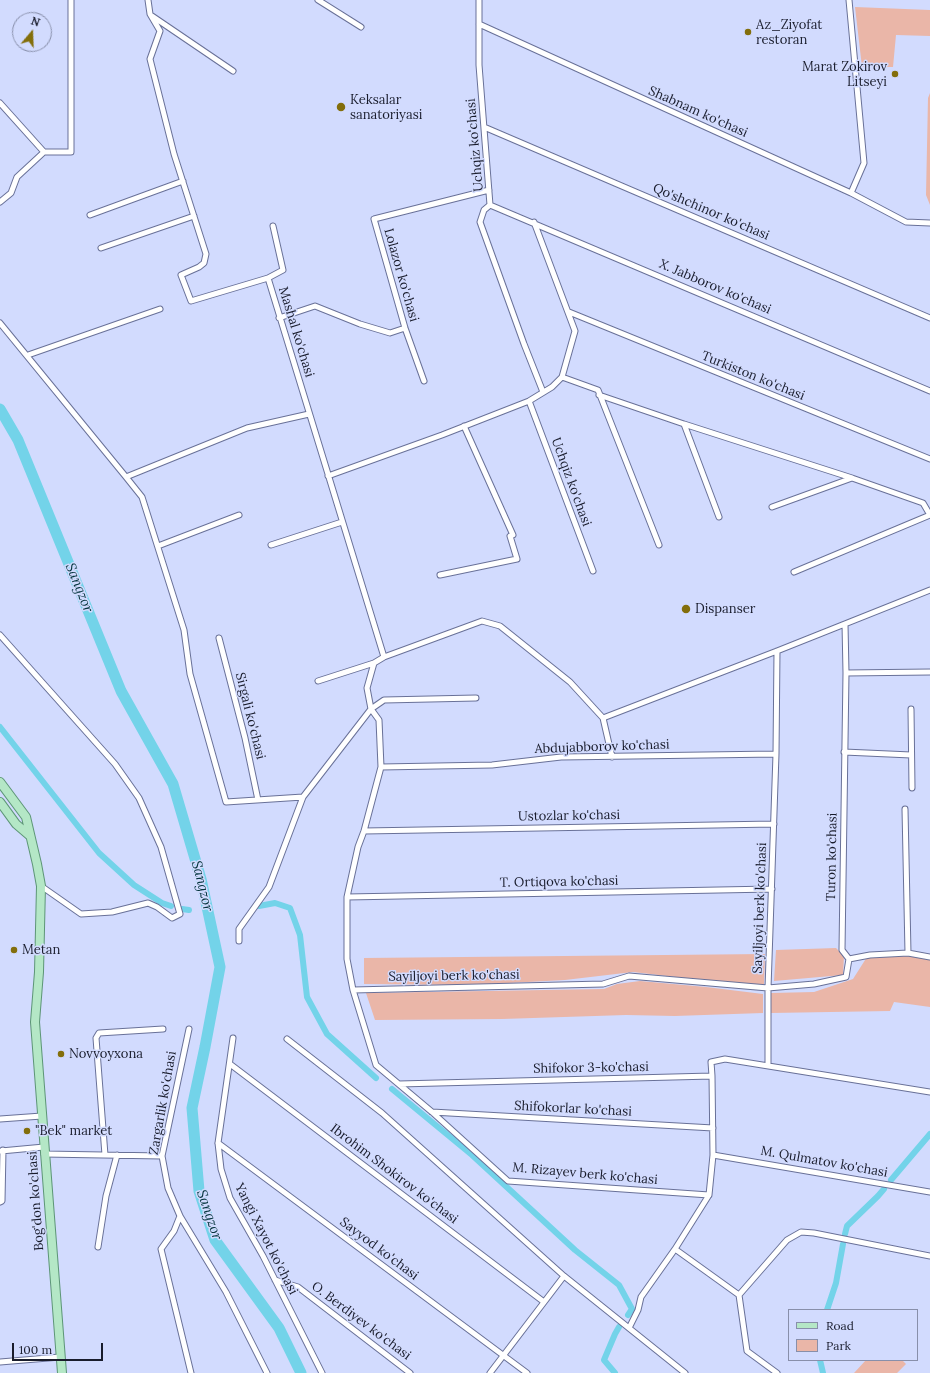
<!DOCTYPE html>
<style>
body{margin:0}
#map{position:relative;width:930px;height:1373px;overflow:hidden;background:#d2dbfe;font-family:Lora,serif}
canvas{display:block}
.legend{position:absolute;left:788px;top:1309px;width:130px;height:52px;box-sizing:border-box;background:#d2dbfe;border:1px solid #888faa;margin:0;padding:5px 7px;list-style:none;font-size:12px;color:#191c2c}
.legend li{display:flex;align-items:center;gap:8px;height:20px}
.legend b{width:20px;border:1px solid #888faa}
.north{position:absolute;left:12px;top:12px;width:40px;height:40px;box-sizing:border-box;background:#d2dbfe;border:1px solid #888faa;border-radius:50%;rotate:19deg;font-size:11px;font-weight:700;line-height:16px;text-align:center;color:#191c2c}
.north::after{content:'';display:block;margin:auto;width:14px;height:18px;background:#836e0b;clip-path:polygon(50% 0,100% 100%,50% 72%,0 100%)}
.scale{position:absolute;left:12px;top:1343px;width:91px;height:18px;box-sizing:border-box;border:2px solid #191c2c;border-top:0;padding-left:5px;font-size:12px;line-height:14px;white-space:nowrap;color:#191c2c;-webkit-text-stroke:3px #d2dbfe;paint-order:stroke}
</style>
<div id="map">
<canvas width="930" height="1373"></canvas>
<ul class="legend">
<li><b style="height:5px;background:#b4e7c6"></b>Road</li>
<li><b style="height:11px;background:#eab6a8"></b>Park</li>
</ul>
<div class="north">N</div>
<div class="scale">100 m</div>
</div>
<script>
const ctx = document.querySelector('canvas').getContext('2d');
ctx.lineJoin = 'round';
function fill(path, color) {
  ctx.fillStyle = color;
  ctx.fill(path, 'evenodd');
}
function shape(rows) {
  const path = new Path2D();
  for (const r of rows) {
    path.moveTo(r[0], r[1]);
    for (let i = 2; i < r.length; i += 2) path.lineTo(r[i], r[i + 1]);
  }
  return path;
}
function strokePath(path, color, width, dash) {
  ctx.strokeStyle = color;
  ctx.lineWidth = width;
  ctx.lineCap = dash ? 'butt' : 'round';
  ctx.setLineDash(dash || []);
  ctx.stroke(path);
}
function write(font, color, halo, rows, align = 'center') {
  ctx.font = font + ' Lora,serif';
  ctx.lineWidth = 3;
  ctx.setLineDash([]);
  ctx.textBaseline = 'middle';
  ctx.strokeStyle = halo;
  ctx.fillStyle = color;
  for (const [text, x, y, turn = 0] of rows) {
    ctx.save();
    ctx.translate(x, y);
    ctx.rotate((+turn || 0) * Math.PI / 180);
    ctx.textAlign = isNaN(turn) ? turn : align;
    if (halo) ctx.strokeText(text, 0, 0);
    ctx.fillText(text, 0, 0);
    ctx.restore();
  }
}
fill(shape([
 [855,7,930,10,930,36,896,35,893,67,862,67],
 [930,93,930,205,926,195,928,98],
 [836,948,844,956,843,975,774,981,776,950],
 [765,954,764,985,693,979,633,972,565,980,471,985,364,984,364,958],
 [890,956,908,956,930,960,930,1007,894,1002,890,1011,771,1013,771,993,814,992,853,979,867,957],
 [640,981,706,987,763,994,763,1013,675,1016,626,1015,502,1019,375,1020,366,993,604,989,617,984],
 [866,1360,902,1360,906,1364,897,1373,854,1373]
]), '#eab6a8');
strokePath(shape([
 [0,727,99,853,134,885,162,903,171,906],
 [259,906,275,903,290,908,300,935,307,997,327,1034,376,1078],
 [182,909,189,910],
 [392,1089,472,1155,575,1250,619,1285,632,1309,628,1315],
 [891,1180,930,1134],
 [845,1234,847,1226,878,1196,884,1189],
 [827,1310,836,1283,843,1244],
 [820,1360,823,1373],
 [615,1373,604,1360,615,1334,619,1327]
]), '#73d3e9', 6);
strokePath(shape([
 [0,409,18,440,121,691,173,784,201,879,220,967,205,1047,192,1108,199,1191,215,1240,279,1328,301,1373]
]), '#73d3e9', 11);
const street = shape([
 [148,0,150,14,160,31,150,59,174,154,206,254,204,263,199,267,181,275,191,301,268,278,384,657],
 [318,0,361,27],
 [479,0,479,65,490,205,484,210,480,222,524,344,543,392],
 [849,0,864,163,851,193],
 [152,16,233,71],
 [479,24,851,193,906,222,930,223],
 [0,103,44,152],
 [484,127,930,318],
 [0,202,11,193,17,177,44,152,71,152,71,0],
 [490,205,930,391],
 [90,215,183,181],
 [534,222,575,331,562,377,598,390,659,545],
 [101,248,194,216],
 [268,278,283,270,273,226],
 [569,312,930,459],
 [279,318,315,306,360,324,390,333,405,328],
 [0,323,126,477,247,428,309,414],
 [28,355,160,309],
 [424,381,405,328,374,219,489,190],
 [599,395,684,424,719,517],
 [529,401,593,571],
 [684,424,852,478],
 [328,476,442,435,529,401,552,387,562,377],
 [126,477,142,497,184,630,190,674,226,802,303,797],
 [772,507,852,478,923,503,930,515],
 [271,545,342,522],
 [158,546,239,515],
 [794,572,930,515],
 [440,575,517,559,510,536,513,535,464,426],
 [845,624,846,673,842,950,849,959],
 [0,635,115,764,139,798,161,847,180,914,172,918,157,907,148,903,112,912,81,914,41,886],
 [219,638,245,738,258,800],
 [846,673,930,672],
 [318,681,374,663],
 [911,709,912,788],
 [603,718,777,651,930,590],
 [844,752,911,755],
 [612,757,603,718,570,682,500,626,482,621,384,657,374,663,367,688,371,709,379,720,381,767,364,831,358,847,347,897,347,959,353,990,376,1065,432,1112,508,1181,709,1195],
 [381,767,492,765,561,757,776,754],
 [905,809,908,953],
 [364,831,774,824],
 [347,897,772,889],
 [239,941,239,929,269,887,303,797,371,709,384,700,476,698],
 [353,990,603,984,629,976,768,988,776,754,777,651],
 [189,1029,162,1156,168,1188,180,1216,226,1292,267,1373],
 [233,1038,218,1143,221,1169,230,1198,263,1256,322,1373],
 [287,1039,382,1113,564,1276,685,1373],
 [230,1064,544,1302],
 [768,1066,768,988,814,984,846,977,849,959,870,955,908,953,930,957],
 [712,1076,713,1155,709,1195,675,1249,739,1295,787,1240,801,1232,814,1233,930,1256],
 [399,1084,712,1076,711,1062,725,1059,930,1092],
 [432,1112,713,1128],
 [0,1119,42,1116],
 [218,1143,527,1373],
 [1,1151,44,1147],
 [44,1154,162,1156],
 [105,1155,96,1038,99,1033,163,1029],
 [713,1155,930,1192],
 [0,1202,2,1201,3,1150],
 [180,1216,174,1231,161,1249,191,1373],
 [98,1247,106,1196,117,1155],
 [275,1280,298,1287,410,1373],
 [739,1295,747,1351,777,1373],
 [629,1328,638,1310,641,1297,675,1249],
 [0,1362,60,1357],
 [490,1373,564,1276]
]);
const primary = shape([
 [0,782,26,817,37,864,41,886,39,972,35,1022,62,1373],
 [0,802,16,824,30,836]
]);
strokePath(street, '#697198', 7);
strokePath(primary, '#5d9677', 10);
strokePath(street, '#fff', 5);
strokePath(primary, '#b4e7c6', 8);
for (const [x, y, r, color] of [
 [748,32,4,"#836e0b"],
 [895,74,4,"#836e0b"],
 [341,107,5,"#836e0b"],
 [686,609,5,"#836e0b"],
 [14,950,4,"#836e0b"],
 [61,1054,4,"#836e0b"],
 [27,1131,4,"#836e0b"]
]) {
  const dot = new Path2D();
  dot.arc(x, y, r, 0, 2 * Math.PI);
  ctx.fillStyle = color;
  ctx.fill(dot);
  strokePath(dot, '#d2dbfe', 1.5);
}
write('13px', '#191c2c', '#d2dbfe', [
 ["Az_Ziyofat",756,25],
 ["restoran",756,40],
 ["Marat Zokirov",887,67,"right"],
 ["Litseyi",887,82,"right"],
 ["Keksalar",350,100],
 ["sanatoriyasi",350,115],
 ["Dispanser",695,609],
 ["Metan",22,950],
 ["Novvoyxona",69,1054],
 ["\"Bek\" market",35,1131]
], 'left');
write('13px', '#191c2c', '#d2dbfe', [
 ["Shabnam ko'chasi",698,112,24],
 ["Uchqiz ko'chasi",475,145,-95],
 ["Qo'shchinor ko'chasi",711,212,23],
 ["Lolazor ko'chasi",401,275,74],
 ["X. Jabborov ko'chasi",715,287,23],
 ["Mashal ko'chasi",296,332,73],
 ["Turkiston ko'chasi",753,376,22],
 ["Uchqiz ko'chasi",571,482,70],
 ["Sirgali ko'chasi",250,716,76],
 ["Abdujabborov ko'chasi",602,747,-2],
 ["Ustozlar ko'chasi",569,816,-1],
 ["Turon ko'chasi",832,857,-89],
 ["T. Ortiqova ko'chasi",559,882,-1],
 ["Sayiljoyi berk ko'chasi",760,908,-88],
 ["Sayiljoyi berk ko'chasi",454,976,-1],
 ["Shifokor 3-ko'chasi",591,1068,-1],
 ["Zargarlik ko'chasi",163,1103,-80],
 ["Shifokorlar ko'chasi",573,1109,3],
 ["M. Qulmatov ko'chasi",824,1162,10],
 ["Ibrohim Shokirov ko'chasi",394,1174,37],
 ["M. Rizayev berk ko'chasi",585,1174,5],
 ["Bog'don ko'chasi",36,1201,-94],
 ["Yangi Xayot ko'chasi",266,1239,63],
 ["Sayyod ko'chasi",379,1249,37],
 ["O. Berdiyev ko'chasi",361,1321,37]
]);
write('italic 14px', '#04343d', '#d2dbfe', [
 ["Sangzor",79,588,68],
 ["Sangzor",202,886,76],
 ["Sangzor",209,1215,71]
]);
</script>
